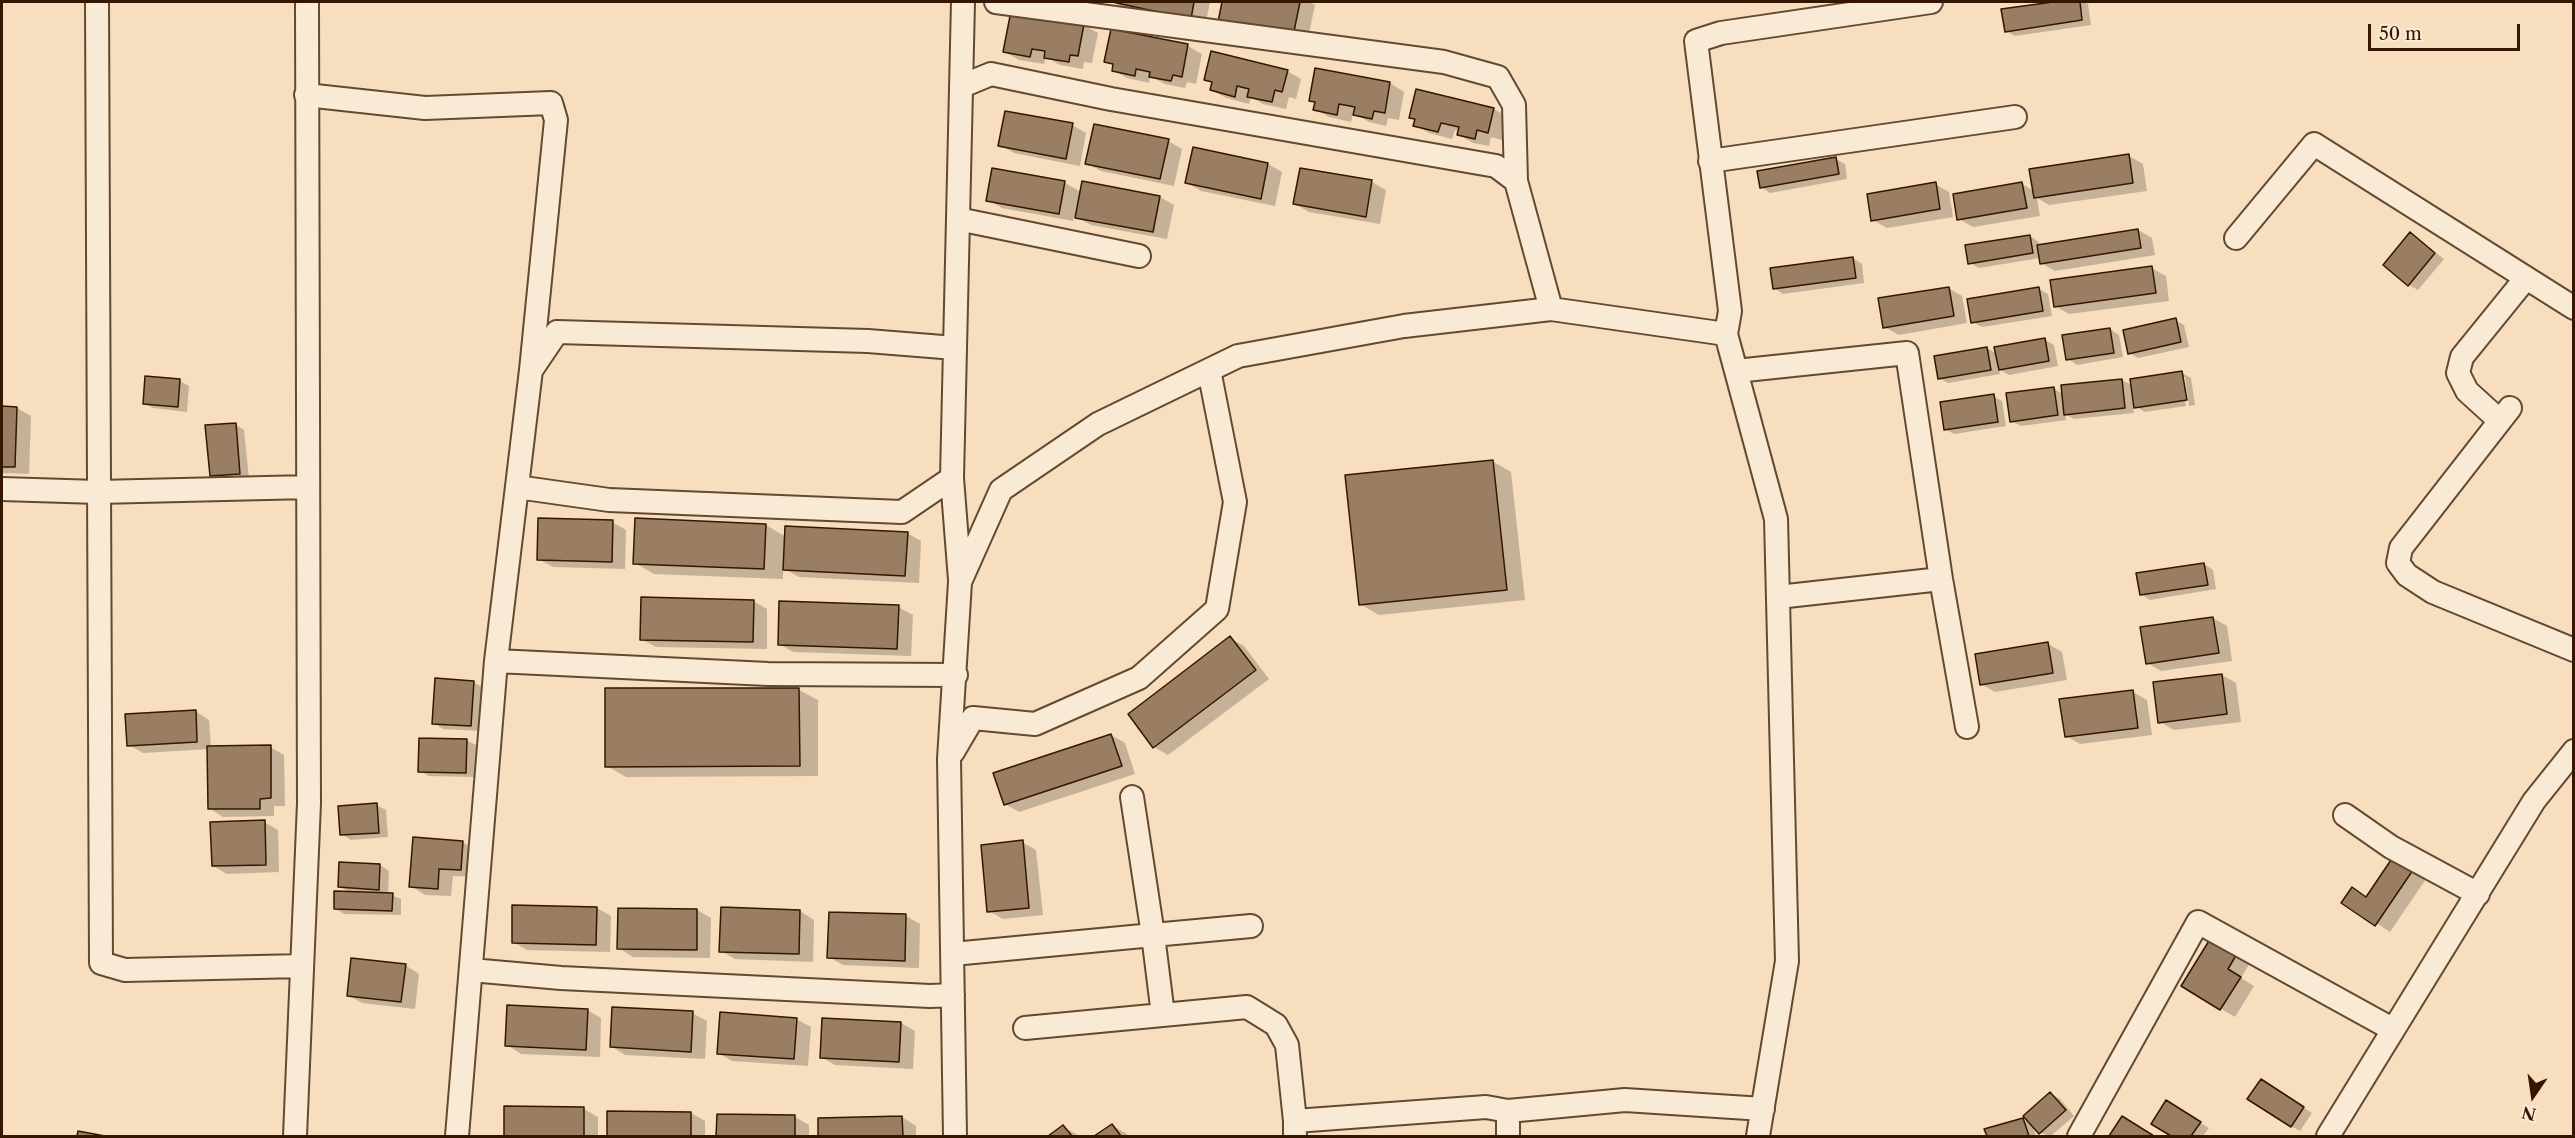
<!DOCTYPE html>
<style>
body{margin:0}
#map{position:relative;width:2575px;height:1138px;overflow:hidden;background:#f6debe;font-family:"Libre Caslon Text",serif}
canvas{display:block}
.frame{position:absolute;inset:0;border:3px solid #351601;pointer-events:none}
.north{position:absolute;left:2503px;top:1066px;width:60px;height:60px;-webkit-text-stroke:4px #f9ead5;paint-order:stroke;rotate:193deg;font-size:16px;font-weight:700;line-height:24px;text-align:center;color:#351601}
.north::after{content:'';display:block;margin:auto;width:21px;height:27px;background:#351601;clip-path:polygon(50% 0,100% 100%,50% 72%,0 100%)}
.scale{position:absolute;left:2368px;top:24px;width:152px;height:27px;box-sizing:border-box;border:3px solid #351601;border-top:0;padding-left:8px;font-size:18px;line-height:21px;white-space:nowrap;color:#351601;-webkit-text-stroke:4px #f9ead5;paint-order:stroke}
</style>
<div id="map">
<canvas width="2575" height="1138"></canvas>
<div class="frame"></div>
<div class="north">N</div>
<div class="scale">50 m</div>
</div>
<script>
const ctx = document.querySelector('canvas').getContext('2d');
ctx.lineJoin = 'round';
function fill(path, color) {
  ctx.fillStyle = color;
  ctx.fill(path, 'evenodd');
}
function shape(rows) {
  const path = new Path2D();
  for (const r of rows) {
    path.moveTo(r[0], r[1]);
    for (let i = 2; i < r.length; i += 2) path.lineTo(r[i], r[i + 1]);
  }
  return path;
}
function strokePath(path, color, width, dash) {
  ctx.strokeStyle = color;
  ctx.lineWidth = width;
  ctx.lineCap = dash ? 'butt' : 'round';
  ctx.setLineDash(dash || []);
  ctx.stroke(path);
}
fill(shape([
 [1069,2,1103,2,1102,8],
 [1113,2,1210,2,1205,26,1127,10],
 [1224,2,1309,2,1315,5,1307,43,1220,21],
 [2063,2,2083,2,2088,4,2091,25,2015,36,2006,31,2003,10],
 [1084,25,1098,33,1092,63,1084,62,1083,69,1060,65,1046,57,1044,64,1019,60,1005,52],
 [1112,31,1188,46,1202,54,1196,84,1187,82,1185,88,1165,84,1150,76,1149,83,1127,78,1113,70,1114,66,1106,61],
 [1316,69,1390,83,1404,92,1399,120,1388,118,1386,126,1369,122,1353,113,1351,122,1329,117,1315,109,1316,104,1310,100],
 [1287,71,1301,79,1296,99,1289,97,1286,109,1263,104,1251,97,1249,104,1226,98,1212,90,1214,83,1206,79],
 [1494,109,1508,117,1502,140,1491,137,1489,146,1473,143,1459,135,1460,131,1455,130,1452,139,1429,133,1415,125,1416,120,1410,117],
 [1072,125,1086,133,1080,166,1014,153,1000,145],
 [1168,141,1182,149,1174,186,1101,171,1087,163],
 [1194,149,1268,164,1282,172,1275,206,1201,191,1187,183],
 [2129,156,2143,164,2147,191,2049,205,2037,198,2040,216,1973,227,1959,219,2022,184,2034,191],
 [1836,159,1845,164,1847,179,1770,193,1761,187],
 [993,170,1065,183,1081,192,1160,197,1174,205,1167,239,1091,225,1074,216,1073,221,1002,208,988,200],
 [1372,182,1386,190,1380,224,1309,212,1295,204],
 [1935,184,1949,192,1953,217,1887,228,1873,220],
 [2138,230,2152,238,2155,255,2055,271,2041,263,2040,258,1979,268,1970,263,2030,236,2039,242,2040,246],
 [2411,234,2444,259,2418,290,2409,285],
 [1853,258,1862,264,1864,283,1783,294,1774,288],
 [2151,268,2166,276,2169,301,2069,314,2055,306],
 [1948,288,1962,296,1967,323,1899,335,1884,327],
 [2039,289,2048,294,2052,316,1982,327,1973,322],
 [2175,320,2184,325,2189,347,2138,358,2129,353],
 [2110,329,2119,335,2123,357,2077,365,2068,359],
 [2045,340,2054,345,2058,366,2009,375,1999,369,2000,374,1948,383,1939,378,1987,348,1997,354],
 [2182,373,2191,378,2195,405,2189,406,2185,377,2182,377,2186,406,2145,412,2133,405,2134,413,2074,419,2065,414,2066,420,2021,426,2011,421,2053,388,2063,394,2122,380,2133,386],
 [147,378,180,381,189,386,187,412,153,408,144,403],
 [1993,396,2002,401,2006,426,1954,434,1945,429],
 [2,408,17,408,31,416,29,474,2,473],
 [235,424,244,430,249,478,220,481,211,476],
 [1492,461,1511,472,1525,600,1379,615,1360,604],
 [612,522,626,530,625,569,553,567,538,559],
 [766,525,786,537,907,533,921,541,919,583,799,577,783,568,783,579,654,574,635,563],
 [2204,564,2213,570,2216,589,2150,600,2141,594],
 [753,601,767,609,767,649,656,647,641,639],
 [898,607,913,615,911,656,793,652,779,644],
 [2213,618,2227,626,2232,661,2161,671,2147,663],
 [1230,638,1244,646,1269,679,1168,755,1154,747],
 [2048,644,2062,652,2067,680,1995,692,1981,684],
 [2222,675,2236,683,2241,722,2174,730,2160,722],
 [473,682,482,687,480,731,443,729,434,723],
 [799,690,818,700,818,776,626,777,607,766],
 [2133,692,2147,700,2152,735,2080,744,2066,736],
 [195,711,209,720,211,748,270,747,284,755,285,806,274,806,274,816,223,817,209,808,209,749,143,753,129,745],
 [1111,735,1125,743,1135,774,1019,812,1005,804],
 [466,740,476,745,475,777,429,776,420,771],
 [376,805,386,810,388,837,351,840,341,834],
 [264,822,278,830,279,872,227,874,213,866],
 [462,842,476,850,474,877,453,876,451,896,425,895,411,886],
 [1022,842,1036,850,1043,915,1003,919,989,911],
 [380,865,389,871,388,894,401,899,401,915,344,914,335,908,351,893,340,887],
 [2407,867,2426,879,2390,932,2344,902,2367,898],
 [597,908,611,916,610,952,527,950,513,942],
 [722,909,800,911,814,920,813,962,735,959,721,951],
 [697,910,711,918,710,958,633,957,619,948],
 [830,913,906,916,920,924,919,968,843,965,829,957],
 [2212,938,2251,961,2241,978,2254,986,2235,1017,2183,986],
 [405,965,419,974,415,1009,362,1003,348,995],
 [587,1010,601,1018,600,1057,521,1054,507,1045],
 [692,1013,707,1021,705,1059,625,1055,611,1046],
 [796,1019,811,1027,808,1066,732,1061,718,1053],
 [823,1019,901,1023,915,1031,913,1069,835,1065,821,1057],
 [2270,1086,2312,1113,2300,1131,2291,1126],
 [2051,1094,2060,1099,2074,1116,2051,1136,2040,1133,2032,1124,2036,1136,1988,1136,1986,1130,2023,1119,2031,1124],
 [506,1108,584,1109,598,1117,598,1136,505,1136],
 [2176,1108,2209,1128,2203,1136,2174,1136,2153,1123],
 [608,1112,691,1113,705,1121,705,1136,608,1136],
 [718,1116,795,1117,809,1125,809,1136,718,1136],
 [902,1117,916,1126,916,1136,820,1136,819,1120],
 [2123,1118,2137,1126,2153,1136,2111,1136],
 [1113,1126,1127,1134,1128,1136,1097,1136],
 [1063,1127,1078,1135,1079,1136,1050,1136]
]), '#0003');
const building = shape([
 [1112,2,1194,2,1191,19,1112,2],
 [1222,2,1300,2,1293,36,1218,22,1222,2],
 [2053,2,2080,2,2082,20,2005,32,2001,9,2053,2],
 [1011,11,1084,24,1078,56,1070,55,1069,62,1044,58,1045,51,1032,49,1030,57,1003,52,1011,11],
 [1111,29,1188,44,1182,77,1173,75,1171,81,1149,77,1150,72,1136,69,1135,76,1112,71,1113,64,1104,62,1111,29],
 [1211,51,1288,70,1282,92,1275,90,1272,102,1247,97,1249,89,1237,86,1235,97,1210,90,1212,82,1204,80,1211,51],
 [1315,68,1390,82,1385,113,1374,111,1372,119,1353,115,1355,107,1339,104,1337,115,1313,110,1315,102,1309,101,1315,68],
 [1416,89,1494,108,1488,133,1477,130,1475,139,1457,135,1459,127,1441,123,1438,132,1413,126,1415,119,1409,118,1416,89],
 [1005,111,1073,123,1066,159,998,146,1005,111],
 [1094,124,1169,139,1160,179,1085,164,1094,124],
 [1193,147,1268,163,1261,199,1185,183,1193,147],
 [2129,154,2133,183,2034,198,2029,169,2129,154],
 [1836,157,1839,174,1760,188,1757,171,1836,157],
 [992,168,1065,181,1059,214,986,201,992,168],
 [1300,168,1372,180,1366,217,1293,204,1300,168],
 [1082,181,1160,196,1153,232,1075,218,1082,181],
 [1936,182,1940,209,1871,221,1867,194,1936,182],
 [2022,182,2027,208,1957,220,1953,194,2022,182],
 [2138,229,2141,248,2040,264,2037,245,2138,229],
 [2410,232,2435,253,2408,286,2383,265,2410,232],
 [2030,235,2033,253,1968,264,1965,245,2030,235],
 [1853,257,1856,278,1773,289,1770,268,1853,257],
 [2152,266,2156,293,2054,307,2050,280,2152,266],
 [1949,287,1954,316,1883,328,1878,298,1949,287],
 [2039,287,2043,311,1971,323,1967,299,2039,287],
 [2176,318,2181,342,2128,354,2123,330,2176,318],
 [2110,328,2114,353,2066,360,2062,335,2110,328],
 [2045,338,2049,361,1999,370,1994,347,2045,338],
 [1987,347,1991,370,1938,379,1934,356,1987,347],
 [2182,371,2187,400,2134,408,2130,379,2182,371],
 [145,376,180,379,178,407,143,404,145,376],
 [2122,379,2125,408,2064,415,2061,385,2122,379],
 [2054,387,2058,415,2010,422,2006,393,2054,387],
 [1994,394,1998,422,1944,430,1940,402,1994,394],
 [2,406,17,407,15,467,2,467,2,406],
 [236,423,240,474,210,476,205,425,236,423],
 [1493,460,1507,590,1359,605,1345,475,1493,460],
 [538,518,613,520,612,562,537,560,538,518],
 [635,518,766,524,764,569,633,564,635,518],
 [785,526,908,532,905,576,783,570,785,526],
 [2204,563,2208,585,2140,595,2136,573,2204,563],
 [641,597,754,600,753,642,640,640,641,597],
 [779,601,899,605,897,649,778,645,779,601],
 [2213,617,2219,653,2146,664,2140,627,2213,617],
 [1230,636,1256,670,1153,748,1128,714,1230,636],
 [2048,642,2053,673,1980,685,1975,654,2048,642],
 [2222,674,2227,714,2158,723,2153,682,2222,674],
 [435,678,474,681,471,726,432,724,435,678],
 [605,688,799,688,800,766,605,767,605,688],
 [2133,690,2138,728,2065,737,2059,699,2133,690],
 [196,710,197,742,127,746,125,714,196,710],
 [1111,734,1122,766,1004,805,993,773,1111,734],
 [419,738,467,739,466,773,418,772,419,738],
 [271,745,271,798,260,799,260,809,208,809,207,746,271,745],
 [377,803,379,833,340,835,338,806,377,803],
 [265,820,266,865,212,866,210,822,265,820],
 [413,837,463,841,461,870,439,869,438,889,409,887,413,837],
 [1023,840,1029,908,987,912,981,845,1023,840],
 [2393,857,2413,870,2375,926,2341,903,2352,887,2366,897,2393,857],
 [339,862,380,864,379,890,338,887,339,862],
 [334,891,393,893,392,911,334,909,334,891],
 [512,905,597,907,596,945,512,943,512,905],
 [721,907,800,910,799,954,719,952,721,907],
 [618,908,697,909,697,950,617,949,618,908],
 [829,912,906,914,905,961,827,958,829,912],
 [2212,936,2238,952,2228,969,2241,977,2220,1010,2181,986,2212,936],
 [351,958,406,964,401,1002,347,996,351,958],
 [507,1005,588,1009,586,1050,505,1046,507,1005],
 [612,1007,693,1011,691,1052,610,1047,612,1007],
 [720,1012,797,1018,794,1059,717,1054,720,1012],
 [822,1018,901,1022,899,1062,820,1058,822,1018],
 [2261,1079,2304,1107,2291,1127,2247,1099,2261,1079],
 [2050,1092,2066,1110,2039,1134,2023,1116,2050,1092],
 [2166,1100,2201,1122,2191,1136,2171,1136,2151,1124,2166,1100],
 [504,1106,584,1107,584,1136,504,1136,504,1106],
 [607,1111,691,1112,691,1136,607,1136,607,1111],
 [717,1114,795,1115,795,1136,716,1136,717,1114],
 [902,1116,903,1136,818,1136,818,1118,902,1116],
 [2122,1116,2154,1136,2109,1136,2122,1116],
 [2023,1118,2029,1136,1987,1136,1984,1129,2023,1118],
 [1112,1124,1121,1136,1094,1136,1112,1124],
 [1063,1125,1072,1136,1048,1136,1063,1125],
 [78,1131,105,1136,77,1136,78,1131]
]);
fill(building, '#997e63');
strokePath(building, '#351601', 1.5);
const minor = shape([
 [97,2,101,963,125,970,302,966],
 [996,2,1444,62,1498,77,1514,105,1516,181],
 [962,86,991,74,1111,99,1496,166,1516,181,1551,309],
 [306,95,425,108,551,103,556,120,531,370,496,661,457,1136],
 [1710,161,2015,117],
 [958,219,1139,256],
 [2236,238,2314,144,2574,308],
 [1726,334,1730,311,1696,41,1721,33,1931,2],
 [532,369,557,332,868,341,955,348],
 [1736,371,1907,353,1941,579,1967,727],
 [2510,408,2401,548,2398,563,2407,575,2433,592,2574,650],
 [2500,421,2467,391,2458,373,2462,357,2526,278],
 [517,487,609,500,902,512,952,478],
 [2,489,98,492,308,487],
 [960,580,952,478,963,2],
 [1778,597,1941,579],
 [496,661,768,674,956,675],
 [953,752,973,718,1035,724,1139,678,1217,609,1235,502,1209,370],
 [2345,815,2391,847,2478,894],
 [953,954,1153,935,1132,797],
 [471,970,561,978,930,996,953,995],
 [1163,1015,1153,935,1251,926],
 [1025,1028,1247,1007,1276,1025,1287,1045,1295,1121],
 [1508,1111,1508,1136],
 [295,1136,309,803,307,2],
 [955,1136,949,759,960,582,1001,490,1098,424,1238,356,1404,326,1551,309,1726,334,1776,519,1787,961,1758,1136],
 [1295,1136,1295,1121,1486,1107,1508,1111,1625,1100,1763,1109],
 [2079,1136,2198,922,2392,1029],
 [2328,1136,2534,801,2574,751]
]);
strokePath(minor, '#654830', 26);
strokePath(minor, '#f9ead5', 22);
</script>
